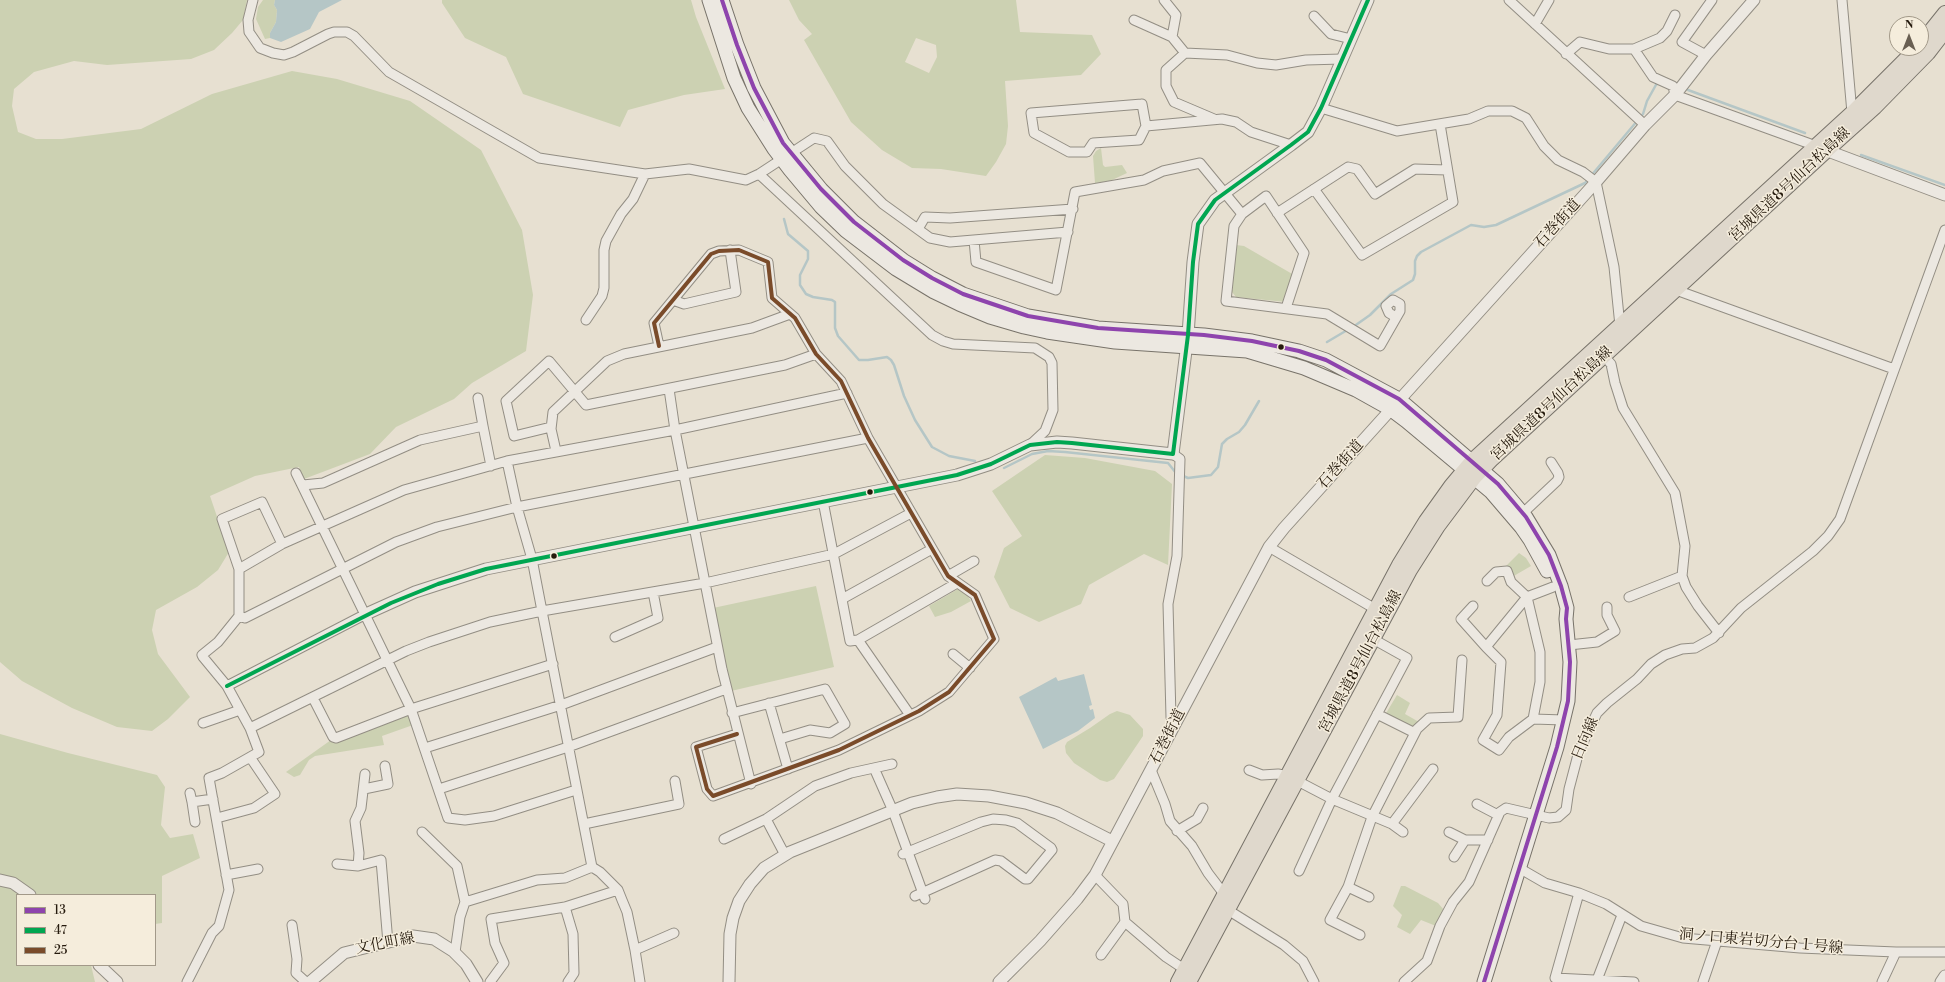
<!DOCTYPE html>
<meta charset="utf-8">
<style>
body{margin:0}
#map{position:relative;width:1945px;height:982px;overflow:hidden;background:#e7e0d1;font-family:"Libre Bodoni",serif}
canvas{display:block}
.legend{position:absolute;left:16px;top:894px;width:140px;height:72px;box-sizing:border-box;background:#f5eddc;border:1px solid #a29989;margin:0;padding:5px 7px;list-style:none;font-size:12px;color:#251a0d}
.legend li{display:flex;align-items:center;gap:8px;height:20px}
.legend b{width:20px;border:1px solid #a29989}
.north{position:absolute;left:1889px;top:16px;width:40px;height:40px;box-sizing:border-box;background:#f5eddc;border:1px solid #a29989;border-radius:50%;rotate:0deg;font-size:11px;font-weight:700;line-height:16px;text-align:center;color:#251a0d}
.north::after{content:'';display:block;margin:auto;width:14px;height:18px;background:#695f52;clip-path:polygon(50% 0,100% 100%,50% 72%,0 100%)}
</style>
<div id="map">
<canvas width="1945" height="982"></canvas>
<ul class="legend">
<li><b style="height:5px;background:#8e44ad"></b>13</li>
<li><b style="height:5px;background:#00a651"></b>47</li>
<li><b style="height:5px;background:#7a4b2a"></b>25</li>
</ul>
<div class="north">N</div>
</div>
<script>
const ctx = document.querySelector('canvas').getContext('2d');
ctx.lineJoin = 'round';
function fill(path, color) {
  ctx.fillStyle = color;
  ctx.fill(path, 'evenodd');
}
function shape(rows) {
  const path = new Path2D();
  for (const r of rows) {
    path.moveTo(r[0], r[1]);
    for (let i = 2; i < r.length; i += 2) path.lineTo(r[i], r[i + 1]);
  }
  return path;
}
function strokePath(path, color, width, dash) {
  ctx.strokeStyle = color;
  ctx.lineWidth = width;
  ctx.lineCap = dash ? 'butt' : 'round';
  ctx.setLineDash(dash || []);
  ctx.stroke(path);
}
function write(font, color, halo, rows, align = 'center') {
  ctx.font = font + ' "Libre Bodoni","Noto Serif JP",serif';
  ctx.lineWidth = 3;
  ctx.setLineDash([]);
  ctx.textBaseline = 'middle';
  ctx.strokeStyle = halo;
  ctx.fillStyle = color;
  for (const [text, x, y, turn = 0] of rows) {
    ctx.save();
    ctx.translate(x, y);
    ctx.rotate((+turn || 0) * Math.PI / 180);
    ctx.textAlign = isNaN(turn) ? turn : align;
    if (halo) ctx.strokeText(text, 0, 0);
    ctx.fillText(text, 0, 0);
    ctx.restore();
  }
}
fill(shape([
 [0,0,247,0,243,20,232,33,214,50,191,59,107,65,74,61,34,72,14,89,12,106,18,132,36,139,62,139,141,129,212,94,292,71,337,79,410,101,481,150,522,230,533,295,526,351,472,383,454,399,396,427,370,454,304,479,299,467,255,476,210,496,229,552,218,570,197,587,156,610,152,630,158,654,190,697,168,719,152,731,117,727,72,708,22,681,0,662],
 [263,0,275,0,274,5,277,10,276,22,270,33,270,38,265,39,256,19,258,7],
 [442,0,691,0,696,17,725,89,684,95,628,110,620,127,523,94,506,57,465,38,442,3],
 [789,0,1016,0,1020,32,1092,35,1101,54,1081,75,1005,81,1008,126,1006,144,996,162,986,176,941,169,912,168,882,150,851,122,804,40,812,34,799,20],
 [916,38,936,45,937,57,929,73,905,62],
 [1101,148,1103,165,1105,167,1122,165,1127,173,1110,181,1095,183,1093,156,1096,151],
 [1236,245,1244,246,1294,275,1286,302,1236,297,1232,292],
 [1045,455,1085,458,1155,471,1172,484,1168,565,1144,554,1089,585,1081,604,1039,622,1010,608,994,577,1004,548,1022,536,992,491],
 [1519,553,1526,558,1531,566,1512,577,1506,566],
 [816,586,834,667,731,691,713,608],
 [958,589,967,595,971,601,951,612,935,617,929,606],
 [1397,695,1410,703,1405,714,1419,722,1413,728,1385,715],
 [1117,711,1130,715,1143,729,1143,736,1114,779,1107,782,1100,780,1074,763,1066,753,1065,746,1067,742,1090,728,1110,714],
 [409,714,413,725,382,736,384,745,315,756,309,760,300,775,294,777,286,772,331,740,339,742],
 [0,734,68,753,157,775,165,787,161,825,170,838,193,834,200,858,162,876,162,923,155,924,155,895,17,895,17,965,91,965,95,982,0,982],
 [1401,886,1405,886,1438,903,1444,910,1436,926,1421,920,1410,934,1397,927,1402,915,1393,906]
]), '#ccd1b2');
fill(shape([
 [275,0,342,0,319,12,310,29,281,42,270,38,270,33,276,22,277,10,274,5],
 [1084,674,1092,705,1089,706,1090,710,1093,709,1095,718,1078,731,1043,749,1019,697,1056,677,1058,681]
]), '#b5c6c6');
strokePath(shape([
 [1688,90,1805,133],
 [1861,155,1945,185],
 [784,219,788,234,808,251,808,259,800,275,800,285,806,294,813,297,832,300,835,302,835,328,838,336,859,360,868,360,887,357,891,360,894,365,904,396,915,420,932,447,949,456,975,461],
 [1353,327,1370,315,1391,294,1413,280,1415,274,1415,261,1417,256,1421,252,1471,225,1484,227,1496,225,1585,183,1643,114,1647,101,1657,83,1658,84],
 [1327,342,1349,329],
 [1004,468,1032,454,1048,451,1065,452,1168,463,1176,473],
 [1181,475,1188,478,1211,475,1218,467,1222,444,1227,439,1239,432,1245,425,1259,401]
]), '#b5c6c6', 2.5);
const minor = shape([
 [253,0,248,20,249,32,260,48,273,53,284,55,293,52,328,34,334,32,347,32,354,36,389,72,539,158,645,174,689,169,746,180,759,174,814,138,827,141,845,166,883,204,930,238,950,242,1068,232],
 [1164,0,1176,15,1172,37],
 [1509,0,1645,125],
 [1842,0,1852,113],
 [1314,16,1331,34,1351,39],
 [1134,20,1172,37,1185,53,1227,55,1257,63,1276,65,1306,60,1342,59],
 [1535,24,1549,0],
 [1634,49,1653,77,1673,86,1675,95,1816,146],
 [1185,53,1166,70,1166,86,1174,102,1214,119],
 [1566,54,1580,42,1609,49,1634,49,1660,38,1667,31,1675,15],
 [1706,55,1682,42,1712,0],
 [1142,104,1146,126,1139,140,1093,143,1087,152,1069,152,1034,133,1031,113,1142,104],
 [1321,108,1397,131,1469,119,1488,111,1512,111,1526,118,1544,146,1558,160,1583,172,1596,182,1614,267,1620,326],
 [1146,126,1222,119,1236,122,1251,132,1291,145],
 [759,174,932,335,943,341,953,344,1035,348,1049,357,1052,363,1053,410,1045,431,1030,445],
 [1314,189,1362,255,1453,202,1440,124],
 [1277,213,1348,167,1357,169,1375,194,1415,169,1447,170],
 [918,229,925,217,950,218,1073,209],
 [974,240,976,262,1056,290,1075,192,1144,180,1163,171,1200,163,1242,214],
 [1676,290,1894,369],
 [673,300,684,304,736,292,730,250],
 [1286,308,1304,253,1266,196,1242,214,1234,226,1226,301,1327,314,1380,346,1400,311,1400,304,1393,300,1386,306,1389,313,1396,317],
 [586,320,602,296,604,288,604,250,606,241,621,214,633,199,645,174],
 [659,346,654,323,711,254,719,251,739,250,768,262,772,298,795,318,816,354,841,381,868,438,948,576,975,595,994,639,949,692,919,711,839,750,713,796,707,789,696,747,737,734],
 [1604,356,1611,364,1615,383,1623,408,1675,493,1685,546,1682,576,1686,587,1698,606,1719,633],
 [669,389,675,430,507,461,517,507,532,559,542,611,705,583,834,554,911,513],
 [483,426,491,466],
 [551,427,514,436,506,401,549,361,586,405,785,365,816,354],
 [556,451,551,429,553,412,607,361,624,354,752,328,790,314],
 [1173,454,1180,459,1177,556,1168,604,1171,717,1174,723],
 [296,473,411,709,448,818,465,820,494,816,576,790],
 [303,485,323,483,420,440,483,426,478,398],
 [823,501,850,641,858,640],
 [1523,513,1557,481,1559,477,1558,473,1551,462],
 [1269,547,1377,610],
 [239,569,222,519,262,502,282,544],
 [948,576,974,561],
 [1487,581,1496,572,1507,571,1511,582,1527,597,1540,652,1540,682,1533,719],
 [1553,587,1527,597,1486,647,1501,662,1497,715,1483,740,1499,750,1509,737,1533,719,1564,720],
 [1629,597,1682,576],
 [842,599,932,549],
 [1473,606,1461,619,1486,647],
 [239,616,245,618,396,542,437,527,517,507,868,438],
 [615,637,658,618,653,592],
 [1569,645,1597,642,1615,631,1607,615,1607,607],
 [953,654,970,668],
 [227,686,366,614],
 [313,698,333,737,336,738,411,709,553,664],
 [769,703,788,769],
 [732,713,825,689,845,724,830,733,810,730,780,739],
 [1377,714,1415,733],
 [910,715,858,640,957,583],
 [203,723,240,710],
 [250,728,406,651,429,642,490,622,542,611,592,867,600,872,618,890,622,900,627,912,635,950,640,982],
 [425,748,561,705,717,647],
 [874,768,893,811,925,899],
 [1151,770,1165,804,1170,821,1192,846,1208,873,1224,894],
 [1249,770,1262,775,1278,774,1288,776,1332,799,1392,824,1403,832],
 [751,784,722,669,675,430,847,393],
 [364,789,388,784,385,766],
 [439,789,568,747,726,689],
 [190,793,192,802,213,799],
 [192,802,195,822],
 [1477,804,1498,815],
 [217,818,254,808,275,794,250,757],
 [766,819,785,855],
 [584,824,679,804,675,781],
 [1392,824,1433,769],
 [1177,831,1197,819,1203,808],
 [422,832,457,866,465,902],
 [1449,832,1465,840],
 [724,839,766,819,815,786,851,773,892,764],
 [903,854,981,822,993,819,1006,820,1017,823,1051,848,1052,850,1028,879,1025,879,1001,861,995,860,915,896],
 [1454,857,1465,840,1488,840],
 [337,864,358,866,381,860,388,943],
 [358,866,359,853,355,821,361,808,365,774],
 [1519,868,1545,883,1579,893,1606,904,1641,926,1683,938,1800,948,1896,952,1945,952],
 [1299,871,1332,799,1407,658,1373,639],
 [226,875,258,869],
 [1095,875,1123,904,1125,922,1101,955],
 [1348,887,1369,897],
 [1579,893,1555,978,1634,982],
 [565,907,573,934,574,973,568,982],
 [1228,910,1284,945,1303,961,1314,982],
 [1125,922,1166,957,1184,969],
 [292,925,297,959,296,973,306,982],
 [1360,935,1330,920,1348,887,1372,817,1417,729,1429,718,1458,717,1462,660],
 [635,950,674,933],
 [455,952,460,917,465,902,537,880,565,878,592,867],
 [1597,980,1622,915],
 [187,982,212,933,219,926,229,890,209,778,222,773,259,752,250,728,227,686,203,657,202,655,218,642,239,616,239,569,282,544,404,490,507,461],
 [490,982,504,963,495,943,491,919,565,907,618,890],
 [1404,982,1427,961,1440,926,1453,902,1469,882,1500,812,1506,808,1549,818,1558,817,1566,810,1569,789,1579,751,1597,713,1607,703,1637,679,1651,664,1665,655,1682,649,1695,648,1713,638,1741,608,1813,551,1828,536,1840,519,1945,230],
 [1703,982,1717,941],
 [1882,982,1896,952]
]);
const tertiary = shape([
 [1820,148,1945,195],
 [366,614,415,592,486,569,957,475,991,464,1030,445,1057,442,1072,443,1173,454,1188,335,1193,262,1198,224,1215,200,1291,145,1308,132,1321,108,1368,0],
 [0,880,13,883,30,895],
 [99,965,117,982],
 [310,982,344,953,413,936,434,939,453,951,466,964,477,982],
 [729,982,730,934,733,918,739,901,750,884,764,868,790,852,912,803,937,797,957,794,989,796,1026,803,1057,813,1112,841],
 [999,982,1040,941,1077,899,1095,875,1269,547,1284,528,1596,182,1645,125,1675,95,1706,55,1754,0],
 [1941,982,1945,976]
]);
const secondary = shape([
 [709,0,734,78,748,108,774,149,790,170,821,207,846,231,896,269,934,292,959,304,990,317,1024,327,1047,332,1115,342,1247,351,1304,368,1356,390,1390,409,1406,421,1491,492,1521,527,1530,540,1547,571],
 [722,0,737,45,754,88,783,143,821,189,854,222,903,260,932,278,963,294,1028,316,1098,328,1204,335,1252,341,1299,351,1326,360,1399,399,1498,484,1526,517,1549,555,1561,586,1567,608,1566,619,1570,662,1568,701,1557,747,1484,982]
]);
const primary = shape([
 [1921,43,1945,13],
 [1178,982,1399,565,1426,521,1451,486,1472,461,1852,113,1917,48],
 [1189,982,1410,570,1438,526,1474,478,1492,459,1826,151,1875,107,1928,53,1945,31]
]);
strokePath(minor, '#938e84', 11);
strokePath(tertiary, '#938e84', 13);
strokePath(secondary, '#78736a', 15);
strokePath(primary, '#78736a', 16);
strokePath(minor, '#ece8e1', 9);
strokePath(tertiary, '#ece8e1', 11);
strokePath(secondary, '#ece8e1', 13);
strokePath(primary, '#dfd8cc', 14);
strokePath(shape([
 [722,0,737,45,754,88,783,143,821,189,854,222,903,260,932,278,963,294,1028,316,1098,328,1204,335,1252,341,1299,351,1326,360,1399,399,1498,484,1526,517,1549,555,1561,586,1567,608,1566,619,1570,662,1568,701,1557,747,1484,982]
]), '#8e44ad', 4);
strokePath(shape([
 [227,686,391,603,438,584,486,569,957,475,991,464,1030,445,1057,442,1072,443,1173,454,1188,335,1193,262,1198,224,1215,200,1291,145,1308,132,1321,108,1368,0]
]), '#00a651', 4);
strokePath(shape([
 [659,346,654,323,711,254,719,251,739,250,768,262,772,298,795,318,816,354,841,381,868,438,948,576,975,595,994,639,949,692,919,711,839,750,713,796,707,789,696,747,737,734]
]), '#7a4b2a', 4);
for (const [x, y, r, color] of [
 [1281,347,3.5,"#251a0d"],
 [870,492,3.5,"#251a0d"],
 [554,556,3.5,"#251a0d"]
]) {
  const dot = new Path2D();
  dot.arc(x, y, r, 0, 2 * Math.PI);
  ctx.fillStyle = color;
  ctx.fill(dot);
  strokePath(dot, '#f5eddc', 1.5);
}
write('15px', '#251a0d', '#f5eddc', [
 ["宮城県道8号仙台松島線",1790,185,-43],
 ["石巻街道",1558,224,-48],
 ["宮城県道8号仙台松島線",1552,404,-43],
 ["石巻街道",1341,465,-48],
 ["宮城県道8号仙台松島線",1361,662,-62],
 ["石巻街道",1168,737,-63],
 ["日向線",1586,739,-67],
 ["洞ノ口東岩切分台１号線",1761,942,5],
 ["文化町線",385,944,-11]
]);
</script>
